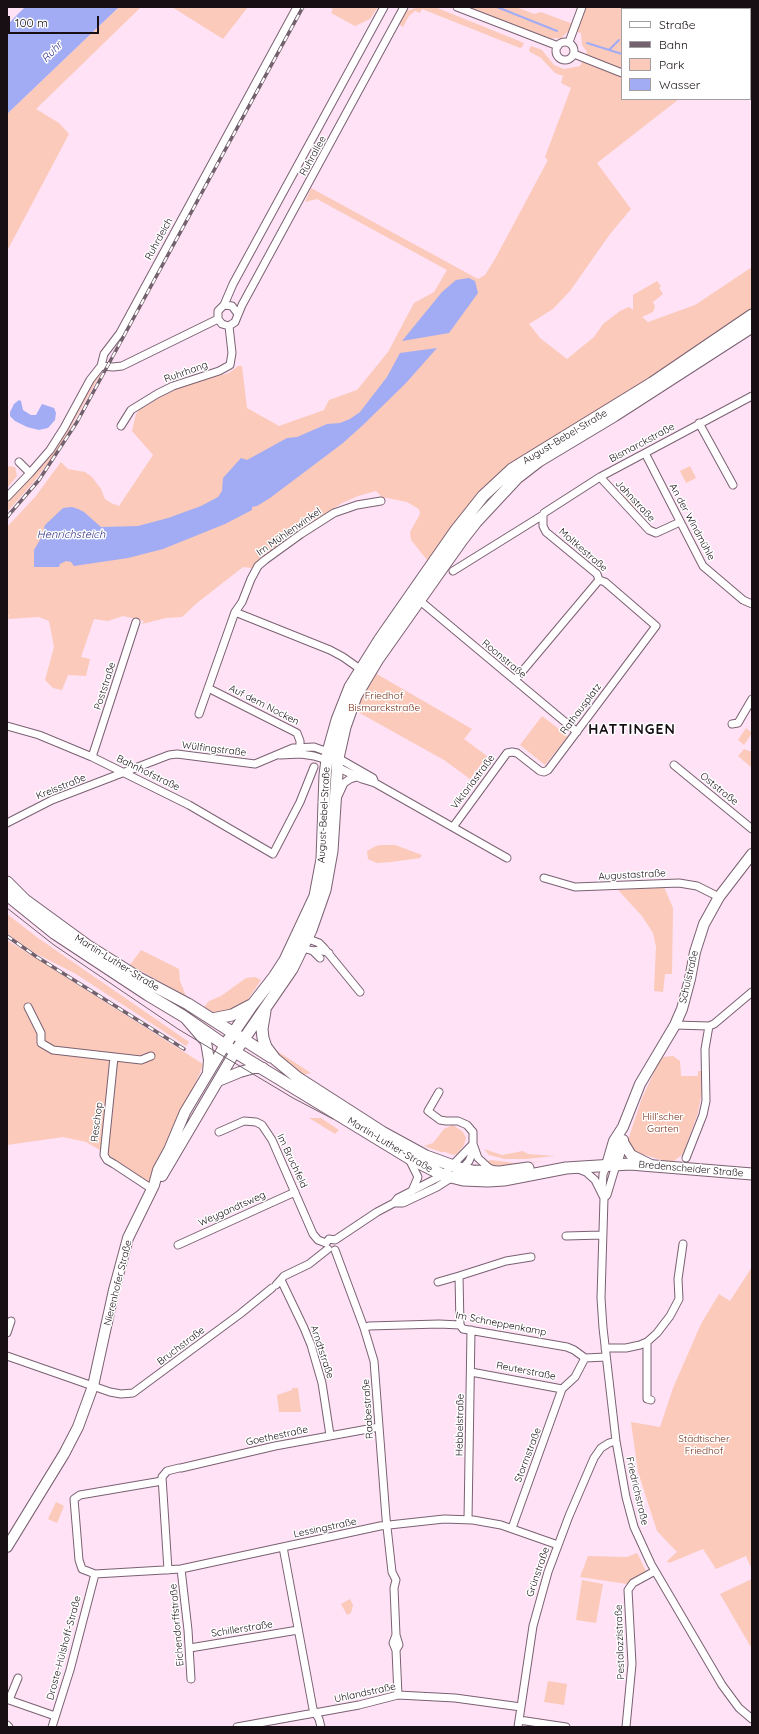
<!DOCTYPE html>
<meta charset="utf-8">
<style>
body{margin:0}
#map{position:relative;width:759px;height:1734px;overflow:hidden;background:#ffe2f5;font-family:Quicksand,sans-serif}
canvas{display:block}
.frame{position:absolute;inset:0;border:8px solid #180f15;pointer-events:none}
.legend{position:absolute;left:621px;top:8px;width:130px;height:92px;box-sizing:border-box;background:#fff;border:1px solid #a39fa1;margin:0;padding:5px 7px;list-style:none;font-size:12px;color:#180f15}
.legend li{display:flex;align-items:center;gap:8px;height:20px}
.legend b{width:20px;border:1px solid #a39fa1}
.scale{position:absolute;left:8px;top:16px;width:91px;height:18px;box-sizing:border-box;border:2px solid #180f15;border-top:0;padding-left:5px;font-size:12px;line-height:14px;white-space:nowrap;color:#180f15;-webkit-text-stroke:3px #fff;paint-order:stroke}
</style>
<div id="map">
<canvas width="759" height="1734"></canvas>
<div class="frame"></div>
<ul class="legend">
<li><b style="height:5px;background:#fff"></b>Straße</li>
<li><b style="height:5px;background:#73626d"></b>Bahn</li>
<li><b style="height:11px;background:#fbcaba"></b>Park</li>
<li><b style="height:11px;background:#a1acf5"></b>Wasser</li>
</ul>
<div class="scale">100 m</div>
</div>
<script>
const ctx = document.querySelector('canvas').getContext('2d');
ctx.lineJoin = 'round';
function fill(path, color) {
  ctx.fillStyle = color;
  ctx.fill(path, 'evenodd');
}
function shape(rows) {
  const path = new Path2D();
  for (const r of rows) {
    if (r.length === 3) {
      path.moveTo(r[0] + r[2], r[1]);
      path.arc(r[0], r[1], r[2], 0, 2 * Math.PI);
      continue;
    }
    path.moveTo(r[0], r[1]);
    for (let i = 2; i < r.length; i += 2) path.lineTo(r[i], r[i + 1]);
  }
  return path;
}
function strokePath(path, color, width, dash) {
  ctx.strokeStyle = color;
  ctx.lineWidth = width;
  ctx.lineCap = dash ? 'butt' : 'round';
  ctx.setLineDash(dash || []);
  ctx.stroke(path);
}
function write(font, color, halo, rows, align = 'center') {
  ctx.font = font + ' Quicksand,sans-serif';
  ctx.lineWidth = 3;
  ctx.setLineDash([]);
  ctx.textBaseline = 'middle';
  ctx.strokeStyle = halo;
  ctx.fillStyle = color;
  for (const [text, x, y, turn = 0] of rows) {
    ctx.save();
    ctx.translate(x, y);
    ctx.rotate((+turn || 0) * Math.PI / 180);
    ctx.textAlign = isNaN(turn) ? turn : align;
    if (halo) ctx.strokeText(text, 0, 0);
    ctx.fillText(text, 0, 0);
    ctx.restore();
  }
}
fill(shape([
 [119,7,141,7,36,109,59,123,69,134,7,251,7,114],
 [172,7,248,7,223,39],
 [329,7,378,7,370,19,355,26,331,13,333,9],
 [418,7,435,7,524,43,522,47,520,48,422,9,420,13,415,11,409,16,403,27,399,24,398,23,404,11,410,10],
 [465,7,516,7,534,14,541,12,578,26,585,7,638,7,642,9,622,9,622,99,679,99,597,163,631,209,610,234,570,291,553,309,529,324,540,338,567,359,594,337,603,324,620,311,629,307,633,310,633,295,657,281,661,286,659,288,663,294,653,302,655,307,653,312,642,317,648,322,695,305,752,267,752,311,487,488,449,530,428,561,411,540,410,532,420,514,419,509,407,502,382,497,376,491,358,496,342,503,300,530,252,568,243,567,197,603,182,617,166,618,142,624,144,621,123,616,108,621,94,619,81,657,90,659,86,676,68,675,62,690,53,688,45,680,54,647,49,621,39,617,8,619,9,615,7,615,7,527,35,497,61,462,68,469,85,472,92,477,101,489,105,499,111,503,119,506,153,455,132,431,136,414,139,410,167,393,192,383,229,373,238,366,242,366,247,408,279,426,324,410,329,400,357,390,388,352,414,303,434,292,447,270,317,199,305,202,311,188,478,279,485,275,495,259,548,160,545,157,571,88,561,83,563,76,555,73,541,58,530,52,529,50,531,46,542,50,554,65,564,69,580,66,587,52,582,45,581,33,570,30,561,38,545,39],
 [100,374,103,374,99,377,59,448,33,483,7,512,7,501,44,463,58,443,92,383],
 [7,466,15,467,17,476,7,488],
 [690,466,696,478,686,483,680,471],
 [631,493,638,505,635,511,622,497],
 [375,673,472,729,464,739,487,756,470,779,444,760,356,711],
 [542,716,568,736,545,765,520,745],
 [746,728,752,733,744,745,738,740],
 [744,749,752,752,752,768,738,756],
 [381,845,395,845,422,855,420,858,391,862,377,863,368,859,367,851,376,846],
 [664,887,673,908,672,974,665,974,663,992,654,991,656,947,653,933,642,916,618,890],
 [7,914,38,938,189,1042,186,1046,76,974,35,953,16,940,7,933],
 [7,940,203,1064,200,1073,149,1183,100,1150,86,1142,63,1137,7,1145],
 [141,950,179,969,180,981,186,996,130,965],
 [255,977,261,980,246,1002,219,1016,204,1007,209,1001,221,996,246,978],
 [269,1047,274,1049,311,1073,302,1075],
 [673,1056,680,1061,681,1076,698,1076,698,1071,701,1071,702,1091,698,1113,683,1154,674,1161,665,1161,635,1152,630,1148,628,1140,642,1098,657,1066,663,1057],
 [309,1118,321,1118,339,1130,335,1134],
 [453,1125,463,1132,466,1138,464,1145,457,1154,453,1155,445,1152,441,1152,424,1146,433,1143,444,1129],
 [484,1149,502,1155,523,1151,528,1154,555,1156,526,1159,505,1159,489,1155],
 [491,1160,514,1163,548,1161,495,1166,485,1162],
 [752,1267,752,1570,746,1556,716,1569,703,1549,669,1563,667,1561,677,1552,657,1531,638,1472,631,1422,660,1427,673,1388,701,1324,719,1294,730,1301],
 [292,1388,298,1388,301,1412,279,1412,277,1395,292,1390],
 [56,1502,64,1506,57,1523,48,1519],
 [637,1553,646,1571,627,1584,580,1577,588,1556,627,1557],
 [752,1579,752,1649,720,1594],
 [582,1580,603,1584,596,1623,576,1620],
 [350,1599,353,1605,351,1613,347,1615,341,1604],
 [548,1681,567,1684,564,1705,544,1702]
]), '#fbcaba');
fill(shape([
 [25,7,119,7,7,114,7,25],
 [469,278,475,281,478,293,449,333,402,341,442,292,456,280],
 [437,348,406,383,363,425,343,443,270,498,257,506,252,507,252,510,225,524,163,549,128,558,74,566,71,562,66,561,60,564,59,567,34,567,34,550,41,538,45,525,63,508,72,507,78,509,84,512,101,527,138,526,168,518,201,506,218,497,222,491,223,478,241,458,247,460,287,438,297,437,327,424,340,423,350,419,360,412,387,377,400,353],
 [19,400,21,401,23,410,31,415,36,415,42,404,54,408,56,413,55,420,48,428,39,430,27,427,15,421,10,416,10,412,14,404]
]), '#a1acf5');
strokePath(shape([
 [497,7,557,31],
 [587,43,622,54],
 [609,50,619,40]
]), '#a1acf5', 2);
const minor = shape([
 [384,7,233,284,224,305,218,311,218,319,222,324,229,326,235,322,242,305,404,7],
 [457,7,558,46],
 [565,51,9],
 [569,42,582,7],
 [750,42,752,40],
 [574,54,622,73],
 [224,305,232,306,238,314],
 [101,366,113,367,122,366,218,319],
 [699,423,733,485],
 [121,426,131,410,157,394,173,386,219,371,230,365,232,353,229,326],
 [645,453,703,566,743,600,752,604],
 [19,462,30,473],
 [600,477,649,530,656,533,680,522],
 [7,497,30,473,50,450,64,428,90,380,101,366,104,354,120,333,297,7],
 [544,513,600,477,752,396],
 [543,515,543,526,546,532,597,574,599,580],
 [453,571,543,515],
 [419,600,577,732],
 [235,612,330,650,343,657,360,669],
 [515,680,599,580],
 [208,688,297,733,300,741,300,754],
 [199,714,235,612,242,602,251,579,258,566,265,560,301,534,334,513,357,505,381,501],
 [732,724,738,723,752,699],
 [7,726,39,735,92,757,189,805,273,854,300,802,314,767],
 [280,755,301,754,314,756,327,760],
 [92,757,136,622],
 [338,758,373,778,375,783],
 [674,765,752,829],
 [337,767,362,779,375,783,507,858],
 [338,796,344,783,350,779,357,777],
 [7,823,52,800,169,755,177,754,255,764,293,748,314,747,328,752],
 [453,827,507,753,512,752,517,753,540,771,544,772,548,770,656,626,605,582,599,580],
 [544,878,575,887,679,883,697,886,719,897],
 [306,938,319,943,324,948,360,992],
 [303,948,313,951,319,950,329,953],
 [313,951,320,958],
 [28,1007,41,1033,41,1043,53,1050,141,1060,151,1056],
 [675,1025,709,1026,714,1024,752,992],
 [114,1057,104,1155,107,1160,114,1164,152,1189],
 [439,1092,428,1111,440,1120,446,1121,458,1121,467,1125,473,1132,473,1144,478,1158,489,1168,494,1170],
 [219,1132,244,1121,256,1122,262,1125,272,1140,313,1234,318,1240,326,1243],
 [686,1158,703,1115,706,1101,705,1049,709,1026],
 [409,1159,418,1177,412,1191],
 [578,1169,586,1172,595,1180,604,1198,601,1298,603,1328,616,1441,626,1497,634,1527,651,1564,722,1685,739,1708,752,1719],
 [602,1191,603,1174,607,1165],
 [604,1198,607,1195,616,1165],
 [394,1203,403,1203,437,1187,451,1178,462,1169,469,1161,474,1149],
 [566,1236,602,1235],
 [326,1243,329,1239,335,1240,377,1212,394,1203,398,1198,443,1175,473,1144],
 [178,1245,295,1192],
 [335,1250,364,1328,374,1361,386,1518,392,1572,396,1580,394,1588,396,1635,399,1645,396,1650],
 [281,1280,304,1328,311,1345,322,1383,330,1435],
 [438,1282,459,1276],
 [276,1285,284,1276,309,1264,328,1249],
 [460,1325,459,1276,506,1261,531,1257],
 [364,1328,369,1326,439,1324,460,1325,463,1329,567,1347,574,1350,585,1358,606,1357],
 [7,1333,11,1321],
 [647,1342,647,1399,651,1400],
 [605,1348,626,1348,640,1345,647,1342,657,1333,670,1316,679,1299,678,1279,683,1244],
 [7,1356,110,1392,121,1394,133,1393,240,1314,272,1288],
 [471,1372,562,1389,575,1377,585,1358],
 [181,1468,275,1446,379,1427],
 [162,1481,80,1495,74,1499,79,1560,82,1569,95,1574,181,1569,380,1526,444,1519,473,1520,501,1525,558,1545],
 [468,1520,471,1330],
 [512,1528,562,1389],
 [283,1547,313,1709,319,1719,321,1727],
 [181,1569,188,1630,191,1679],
 [168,1570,162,1477,167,1471,179,1468],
 [396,1635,393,1643,396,1650,398,1695],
 [190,1648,298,1630],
 [18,1678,9,1700,55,1716],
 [519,1720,566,1727],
 [7,1725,9,1727],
 [52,1727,70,1670,95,1574],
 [237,1727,359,1705,398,1695,455,1698,521,1707],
 [518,1727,533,1626,548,1572,569,1516,594,1458,601,1448,609,1443,616,1441],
 [626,1727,632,1664,628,1590,633,1583,655,1571]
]);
const secondary = shape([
 [187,1020,206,1042,209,1060,208,1073],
 [218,1081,240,1072,254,1068,263,1068],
 [623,1142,631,1155,651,1165],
 [607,1165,614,1141,623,1127,640,1084,675,1025,682,1009,690,979,695,952,704,924,719,897,752,854],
 [616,1165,623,1140],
 [162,1176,235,1052],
 [7,1547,64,1454,78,1427,93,1386,114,1290,128,1238,154,1185,158,1170,169,1150,185,1112,225,1045]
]);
const primary = shape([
 [7,882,25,900,88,946,139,978,188,1004,271,1057],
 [7,895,54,933,148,995,183,1016,235,1052,409,1158,443,1175,463,1180,488,1181,504,1180,566,1168,630,1164,752,1174],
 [265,1011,262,1029,263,1038,266,1047,275,1059,298,1078,382,1132,426,1156,462,1169,472,1171,500,1172,528,1168],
 [212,1019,232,1015,251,1005],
 [225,1045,253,1004,274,977,285,960,315,896,322,859,325,775,328,752,337,720,350,687,380,639,456,530,483,496,512,469,652,383,752,315],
 [235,1052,292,969,311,930,325,890,332,851,338,758,345,727,356,696,378,659,462,540,476,522,517,478,539,461,614,416,752,327]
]);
strokePath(minor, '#7a6172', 9);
strokePath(secondary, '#7a6172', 12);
strokePath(primary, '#7a6172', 13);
strokePath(minor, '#fff', 7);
strokePath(secondary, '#fff', 10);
strokePath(primary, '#fff', 11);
strokePath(shape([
 [7,908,54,945,178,1029,293,1098,333,1119]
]), '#73626d', 1);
const rail = shape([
 [7,517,39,480,77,422,303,7],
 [7,936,37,957,184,1049]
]);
strokePath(rail, '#73626d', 3.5);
strokePath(rail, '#fff', 2, [6]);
write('10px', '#180f15', '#fff', [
 ["Ruhrallee",313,156,-61],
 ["Ruhrdeich",159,239,-61],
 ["Ruhrhang",186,372,-20],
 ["August-Bebel-Straße",565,437,-31],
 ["Bismarckstraße",642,443,-28],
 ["Jahnstraße",635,501,47],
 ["An der Windmühle",692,522,62],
 ["Im Mühlenwinkel",289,532,-35],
 ["Moltkestraße",583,550,41],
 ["Roonstraße",504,659,40],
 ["Poststraße",105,686,-72],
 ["Auf dem Nocken",264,705,27],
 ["Rathausplatz",581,709,-53],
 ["Wülfingstraße",214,749,7],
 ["Bahnhofstraße",148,773,26],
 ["Viktoriastraße",473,782,-53],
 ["Kreisstraße",61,787,-22],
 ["Oststraße",719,789,39],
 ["August-Bebel-Straße",324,815,-87],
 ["Augustastraße",632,875,-3],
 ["Martin-Luther-Straße",117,963,32],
 ["Schulstraße",689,977,-77],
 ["Reschop",97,1122,-83],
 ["Martin-Luther-Straße",390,1145,31],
 ["Im Bruchfeld",292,1161,65],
 ["Bredenscheider Straße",691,1169,5],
 ["Weygandtsweg",232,1209,-24],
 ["Nierenhofer Straße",118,1283,-76],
 ["Im Schneppenkamp",501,1324,11],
 ["Bruchstraße",181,1346,-37],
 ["Arndtstraße",322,1352,72],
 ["Reuterstraße",526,1371,11],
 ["Raabestraße",368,1409,-94],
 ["Hebbelstraße",460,1425,-89],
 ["Goethestraße",277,1436,-12],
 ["Stormstraße",528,1455,-69],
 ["Friedrichstraße",637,1491,77],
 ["Lessingstraße",325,1528,-12],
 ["Grünstraße",538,1572,-71],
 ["Eichendorffstraße",177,1625,-95],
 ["Schillerstraße",242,1629,-9],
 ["Pestalozzistraße",620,1642,-92],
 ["Droste-Hülshoff-Straße",64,1648,-75],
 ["Uhlandstraße",365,1693,-12]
]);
write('10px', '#732b13', '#fff', [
 ["Friedhof",384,696],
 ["Bismarckstraße",384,708],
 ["Hill’scher",663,1117],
 ["Garten",663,1129],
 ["Städtischer",704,1439],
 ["Friedhof",704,1451]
]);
write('italic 11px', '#333487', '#fff', [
 ["Ruhr",52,52,-46],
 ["Henrichsteich",71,535]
]);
ctx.letterSpacing = '1px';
write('bold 14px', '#180f15', '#fff', [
 ["HATTINGEN",632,730]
]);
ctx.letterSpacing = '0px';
</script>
